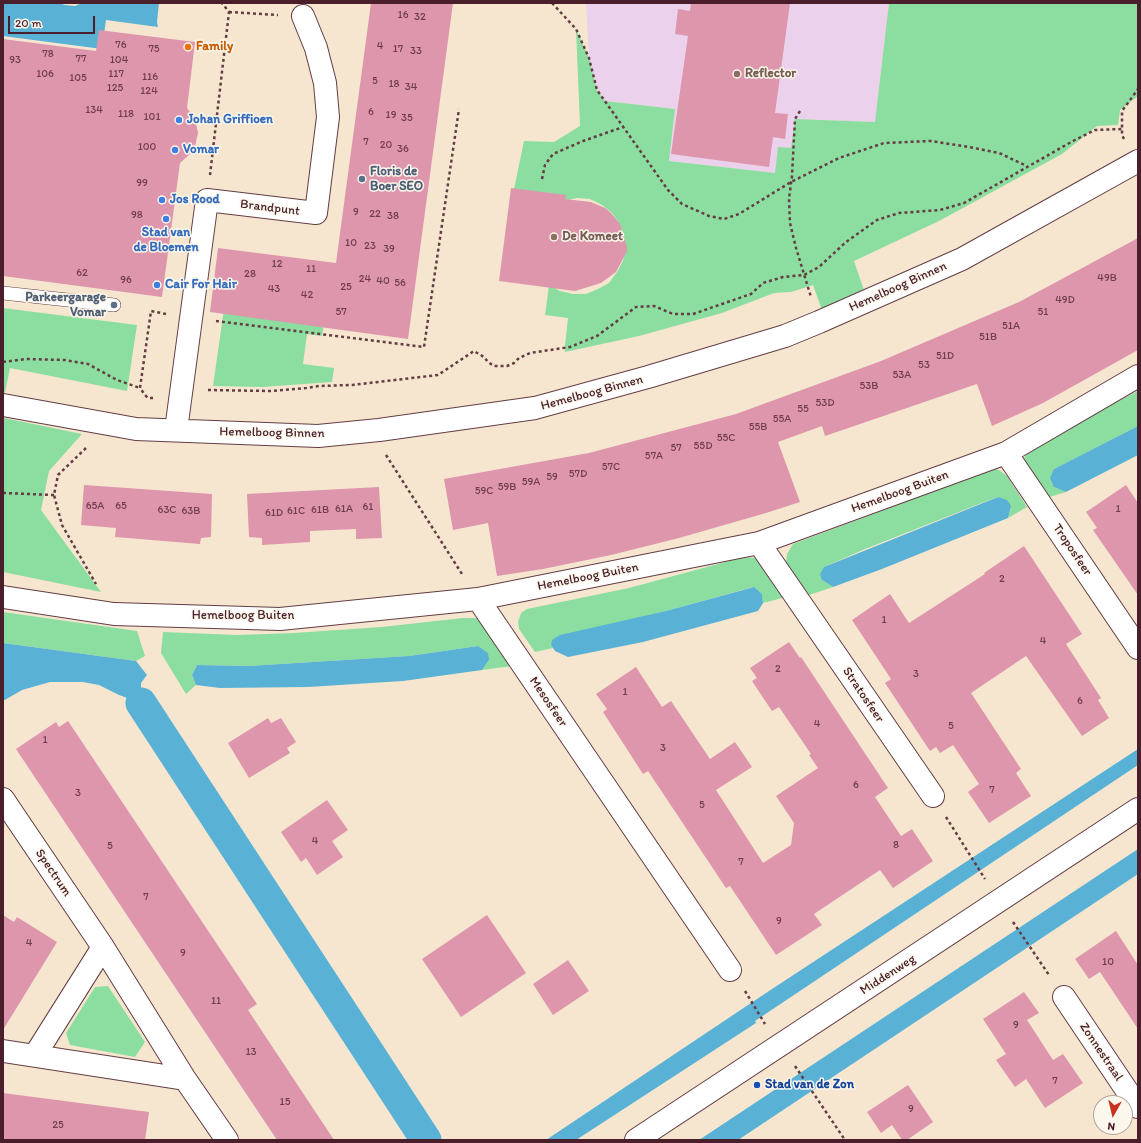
<!DOCTYPE html>
<style>
body{margin:0}
#map{position:relative;width:1141px;height:1143px;overflow:hidden;background:#f6e6cf;font-family:Itim,sans-serif}
canvas{display:block}
.frame{position:absolute;inset:0;border:4px solid #4a1f2b;pointer-events:none}
.north{position:absolute;left:1093px;top:1095px;width:40px;height:40px;box-sizing:border-box;background:#fbf7ec;border:1px solid #b4a19f;border-radius:50%;rotate:188deg;font-size:11px;font-weight:700;line-height:16px;text-align:center;color:#4a1f2b}
.north::after{content:'';display:block;margin:auto;width:14px;height:18px;background:#c8321e;clip-path:polygon(50% 0,100% 100%,50% 72%,0 100%)}
.scale{position:absolute;left:8px;top:16px;width:87px;height:18px;box-sizing:border-box;border:2px solid #4a1f2b;border-top:0;padding-left:5px;font-size:12px;line-height:14px;white-space:nowrap;color:#4a1f2b;-webkit-text-stroke:3px #fbf7ec;paint-order:stroke}
</style>
<div id="map">
<canvas width="1141" height="1143"></canvas>
<div class="frame"></div>
<div class="north">N</div>
<div class="scale">20 m</div>
</div>
<script>
const ctx = document.querySelector('canvas').getContext('2d');
ctx.lineJoin = 'round';
function fill(path, color) {
  ctx.fillStyle = color;
  ctx.fill(path, 'evenodd');
}
function shape(rows) {
  const path = new Path2D();
  for (const r of rows) {
    path.moveTo(r[0], r[1]);
    for (let i = 2; i < r.length; i += 2) path.lineTo(r[i], r[i + 1]);
  }
  return path;
}
function strokePath(path, color, width, dash) {
  ctx.strokeStyle = color;
  ctx.lineWidth = width;
  ctx.lineCap = dash ? 'butt' : 'round';
  ctx.setLineDash(dash || []);
  ctx.stroke(path);
}
function write(font, color, halo, rows, align = 'center') {
  ctx.font = font + ' Itim,sans-serif';
  ctx.lineWidth = 3;
  ctx.setLineDash([]);
  ctx.textBaseline = 'middle';
  ctx.strokeStyle = halo;
  ctx.fillStyle = color;
  for (const [text, x, y, turn = 0] of rows) {
    ctx.save();
    ctx.translate(x, y);
    ctx.rotate((+turn || 0) * Math.PI / 180);
    ctx.textAlign = isNaN(turn) ? turn : align;
    if (halo) ctx.strokeText(text, 0, 0);
    ctx.fillText(text, 0, 0);
    ctx.restore();
  }
}
fill(shape([
 [586,3,889,3,875,122,795,119,791,148,775,173,669,161,675,109,605,101,597,90,589,58]
]), '#ebd1eb');
fill(shape([
 [889,3,1138,3,1138,96,1120,110,1118,125,1097,126,1062,154,939,221,854,261,866,296,823,313,813,285,791,292,774,293,722,313,639,336,565,352,565,345,568,318,545,315,549,285,560,291,573,294,586,294,598,289,609,283,617,272,623,261,625,248,624,235,619,223,612,213,602,205,590,199,577,198,562,201,514,189,524,141,554,142,580,126,576,29,589,58,597,90,605,101,675,109,669,161,775,173,778,147,791,148,795,119,875,122],
 [3,308,137,325,127,391,10,368,5,393,3,392],
 [224,309,324,323,322,336,307,334,303,364,334,368,332,382,262,387,213,386],
 [1138,391,1138,426,1054,469,1054,487,1066,492,1043,499,1026,471,1024,458,1031,447],
 [4,418,82,434,49,471,41,510,101,592,3,572],
 [991,468,999,470,1007,476,1027,507,1008,518,1011,508,997,497,865,549,824,567,822,580,833,587,809,595,786,563,787,554,793,544,887,509,983,470],
 [744,557,756,558,765,561,786,597,763,603,762,594,753,587,666,611,551,645,553,648,535,652,519,629,518,622,521,613,527,609,629,588],
 [3,612,137,631,145,656,136,661,3,643],
 [463,618,481,618,513,666,482,670,489,660,478,646,409,656,249,666,197,665,192,675,196,685,186,694,161,653,163,632,237,635,294,633,382,627],
 [108,986,145,1042,135,1057,70,1045,66,1033,95,987]
]), '#8bdea0');
fill(shape([
 [3,3,59,3,65,5,75,6,82,3,159,3,157,22,158,27,106,20,102,49,3,36],
 [1138,426,1138,455,1066,492,1054,487,1050,478,1054,469],
 [998,497,1007,500,1010,504,1011,507,1008,518,882,569,833,587,822,580,820,574,824,567],
 [754,587,762,594,763,603,758,611,643,642,568,657,555,651,551,645,552,640,560,635,666,611],
 [3,643,136,661,147,675,141,683,141,703,119,695,99,685,83,682,50,682,22,690,3,701],
 [478,646,488,653,489,660,482,670,403,681,308,687,220,688,196,685,192,675,197,665,249,666,409,656],
 [1138,749,1138,765,755,1021,756,1023,576,1140,546,1140,769,991],
 [1138,849,1138,874,738,1140,699,1140]
]), '#59b2d6');
strokePath(shape([
 [141,703,426,1140]
]), '#59b2d6', 31);
fill(shape([
 [371,3,453,3,408,339,210,312,218,248,336,263],
 [691,3,790,3,775,113,788,114,785,139,773,137,769,167,671,154,688,36,675,34,678,9,690,11],
 [99,30,195,42,187,108,195,119,198,133,195,146,190,154,180,163,162,297,3,276,3,39,96,51],
 [511,188,566,195,565,199,591,202,605,208,611,213,620,224,627,247,627,251,616,272,601,283,575,291,499,281],
 [1138,238,1138,350,1043,403,992,426,977,384,825,436,822,426,778,442,800,502,766,513,679,538,611,555,543,569,497,576,488,523,453,530,444,479,589,453,736,414,881,361,1019,302],
 [84,485,212,494,211,537,201,538,200,544,115,537,116,528,81,525],
 [1126,485,1138,503,1138,595,1093,530,1097,528,1086,512],
 [379,487,382,538,356,539,356,529,310,531,310,542,262,545,262,538,249,537,247,494],
 [1024,546,1082,634,1066,644,1101,698,1098,700,1109,718,1082,736,1026,656,971,693,1021,769,1016,773,1031,796,989,823,968,792,979,784,953,745,940,753,936,747,930,751,885,683,891,679,852,620,890,594,909,623,985,574,984,573],
 [789,642,800,658,801,657,888,788,875,797,901,836,912,829,933,861,893,888,880,870,814,914,822,925,776,955,730,886,726,888,648,771,643,774,603,712,607,709,596,694,636,667,662,707,671,701,710,759,735,742,752,767,716,790,763,863,791,845,794,823,776,796,818,768,809,755,811,754,779,707,772,711,752,681,757,678,750,668],
 [268,718,271,723,281,718,296,742,287,748,290,753,249,778,228,743],
 [68,721,257,1004,248,1010,334,1140,277,1140,16,749,56,722,59,727],
 [327,800,348,830,332,841,343,857,317,875,306,858,301,862,281,832],
 [3,915,14,922,17,917,57,942,3,1030],
 [487,915,526,973,461,1017,422,959],
 [1116,931,1138,965,1138,1029,1100,972,1089,979,1075,959],
 [568,960,589,991,553,1015,533,984],
 [1024,992,1039,1013,1027,1020,1053,1060,1063,1054,1083,1083,1045,1108,1026,1079,1015,1087,996,1060,1006,1054,983,1019],
 [908,1085,933,1122,907,1140,902,1140,892,1125,881,1133,867,1112],
 [3,1093,149,1112,145,1140,3,1140]
]), '#de96ad');
const service = shape([
 [3,293,114,305]
]);
const minor = shape([
 [3,405,136,429,318,436,379,430,535,408,648,377,785,336,819,322,962,259,1138,161],
 [176,430,207,200,316,213,328,117,325,83,316,48,303,16],
 [1006,453,1138,648],
 [759,543,933,796],
 [3,597,114,614,280,619,478,599,759,543,1006,453,1138,376],
 [478,599,730,970],
 [3,799,103,947,185,1079,227,1140],
 [1064,997,1138,1107],
 [3,1051,185,1079],
 [35,1055,103,947],
 [636,1140,1138,809]
]);
strokePath(service, '#643d44', 14);
strokePath(minor, '#643d44', 24);
strokePath(shape([
 [552,3,576,29,589,58,597,90,668,190,682,204,709,216,724,219,739,214,791,182,839,158,884,143,931,141,969,147,999,153,1027,166],
 [229,12,278,15],
 [800,111,795,119,792,176,789,199,790,223,796,248,811,297],
 [1124,139,1122,135,1122,111,1138,89],
 [210,175,229,12,222,3],
 [542,179,545,165,553,154,583,141,623,127],
 [216,321,424,347,459,109],
 [3,362,26,359,65,360,88,364,117,380,140,388],
 [208,390,270,391,306,388,319,386,352,385,438,375,474,351,484,357,488,362,494,366,507,366,514,363,519,358,530,353,570,347,597,336,636,307,654,306,673,314,693,314,751,294,763,283,783,277,804,275,819,267,846,242,877,220,899,213,940,210,964,203,1073,141,1095,130,1122,129],
 [153,398,148,398,145,395,140,388,151,311,166,314],
 [86,448,58,475,54,495,62,525,96,584],
 [386,455,462,574],
 [3,493,54,495],
 [946,817,985,879],
 [1013,922,1049,975],
 [745,991,765,1024],
 [795,1066,845,1140]
]), '#643d44', 2.5, [3, 3]);
strokePath(service, '#fff', 13);
strokePath(minor, '#fff', 22);
for (const [x, y, r, color] of [
 [188,47,4,"#e8710a"],
 [737,74,4,"#8d6e63"],
 [179,120,4,"#3f7fe0"],
 [175,150,4,"#3f7fe0"],
 [362,179,4,"#5c6f8a"],
 [162,200,4,"#3f7fe0"],
 [166,219,4,"#3f7fe0"],
 [554,237,4,"#8d6e63"],
 [157,285,4,"#3f7fe0"],
 [114,305,4,"#5c6f8a"],
 [757,1085,4,"#1a4fb4"]
]) {
  const dot = new Path2D();
  dot.arc(x, y, r, 0, 2 * Math.PI);
  ctx.fillStyle = color;
  ctx.fill(dot);
  strokePath(dot, '#fbf7ec', 1.5);
}
write('11px', '#6f3d4c', null, [
 ["16",403,15],
 ["32",420,17],
 ["76",121,45],
 ["4",380,46],
 ["75",154,49],
 ["17",398,49],
 ["33",416,51],
 ["78",48,54],
 ["77",81,59],
 ["93",15,60],
 ["104",119,60],
 ["106",45,74],
 ["117",116,74],
 ["116",150,77],
 ["105",78,78],
 ["5",375,81],
 ["18",394,84],
 ["34",411,87],
 ["125",115,88],
 ["124",149,91],
 ["134",94,110],
 ["6",371,112],
 ["118",126,114],
 ["19",391,115],
 ["101",152,117],
 ["35",407,118],
 ["7",366,142],
 ["20",386,145],
 ["100",147,147],
 ["36",403,149],
 ["99",142,183],
 ["9",356,212],
 ["22",375,214],
 ["98",137,215],
 ["38",393,216],
 ["10",351,243],
 ["23",370,246],
 ["39",389,249],
 ["12",277,264],
 ["11",311,269],
 ["62",82,273],
 ["28",250,274],
 ["49B",1107,278],
 ["24",365,279],
 ["96",126,280],
 ["40",383,281],
 ["56",400,283],
 ["25",346,287],
 ["43",274,289],
 ["42",307,295],
 ["49D",1065,300],
 ["57",341,312],
 ["51",1043,312],
 ["51A",1011,326],
 ["51B",988,337],
 ["51D",945,356],
 ["53",924,365],
 ["53A",902,375],
 ["53B",869,386],
 ["53D",825,403],
 ["55",803,409],
 ["55A",782,419],
 ["55B",758,427],
 ["55C",726,438],
 ["55D",703,446],
 ["57",676,448],
 ["57A",654,456],
 ["57C",611,467],
 ["57D",578,474],
 ["59",552,477],
 ["59A",531,482],
 ["59B",507,487],
 ["59C",484,491],
 ["65A",95,506],
 ["65",121,506],
 ["61",368,507],
 ["61A",344,509],
 ["1",1118,509],
 ["63C",167,510],
 ["61B",320,510],
 ["63B",191,511],
 ["61C",296,511],
 ["61D",274,513],
 ["2",1002,579],
 ["1",884,620],
 ["4",1043,641],
 ["2",778,669],
 ["3",916,674],
 ["1",625,692],
 ["6",1080,701],
 ["4",817,724],
 ["5",951,726],
 ["1",45,740],
 ["3",663,748],
 ["6",856,785],
 ["7",992,790],
 ["3",78,793],
 ["5",702,805],
 ["4",315,841],
 ["8",896,845],
 ["5",110,846],
 ["7",741,862],
 ["7",146,897],
 ["9",779,921],
 ["4",29,943],
 ["9",183,953],
 ["10",1108,962],
 ["11",216,1001],
 ["9",1016,1025],
 ["13",251,1052],
 ["7",1055,1081],
 ["15",285,1102],
 ["9",911,1109],
 ["25",58,1125]
]);
write('bold 13px', '#c56008', '#fbf7ec', [
 ["Family",196,47]
], 'left');
write('bold 13px', '#785e54', '#fbf7ec', [
 ["Reflector",745,74],
 ["De Komeet",562,237]
], 'left');
write('bold 13px', '#366cbe', '#fbf7ec', [
 ["Johan Griffioen",187,120],
 ["Vomar",183,150],
 ["Jos Rood",170,200],
 ["Stad van",166,233,"center"],
 ["de Bloemen",166,248,"center"],
 ["Cair For Hair",165,285]
], 'left');
write('bold 13px', '#4e5e75', '#fbf7ec', [
 ["Floris de",370,172],
 ["Boer SEO",370,187],
 ["Parkeergarage",106,298,"right"],
 ["Vomar",106,313,"right"]
], 'left');
write('13px', '#4a1f2b', '#fbf7ec', [
 ["Brandpunt",270,208,7],
 ["Hemelboog Binnen",898,287,-24],
 ["Hemelboog Binnen",592,393,-15],
 ["Hemelboog Binnen",272,433,1],
 ["Hemelboog Buiten",900,492,-20],
 ["Troposfeer",1072,550,56],
 ["Hemelboog Buiten",588,577,-11],
 ["Hemelboog Buiten",243,616],
 ["Stratosfeer",863,695,56],
 ["Mesosfeer",548,702,56],
 ["Spectrum",53,873,56],
 ["Middenweg",888,975,-33],
 ["Zonnestraal",1101,1052,56]
]);
write('bold 13px', '#164399', '#fbf7ec', [
 ["Stad van de Zon",765,1085]
], 'left');
</script>
